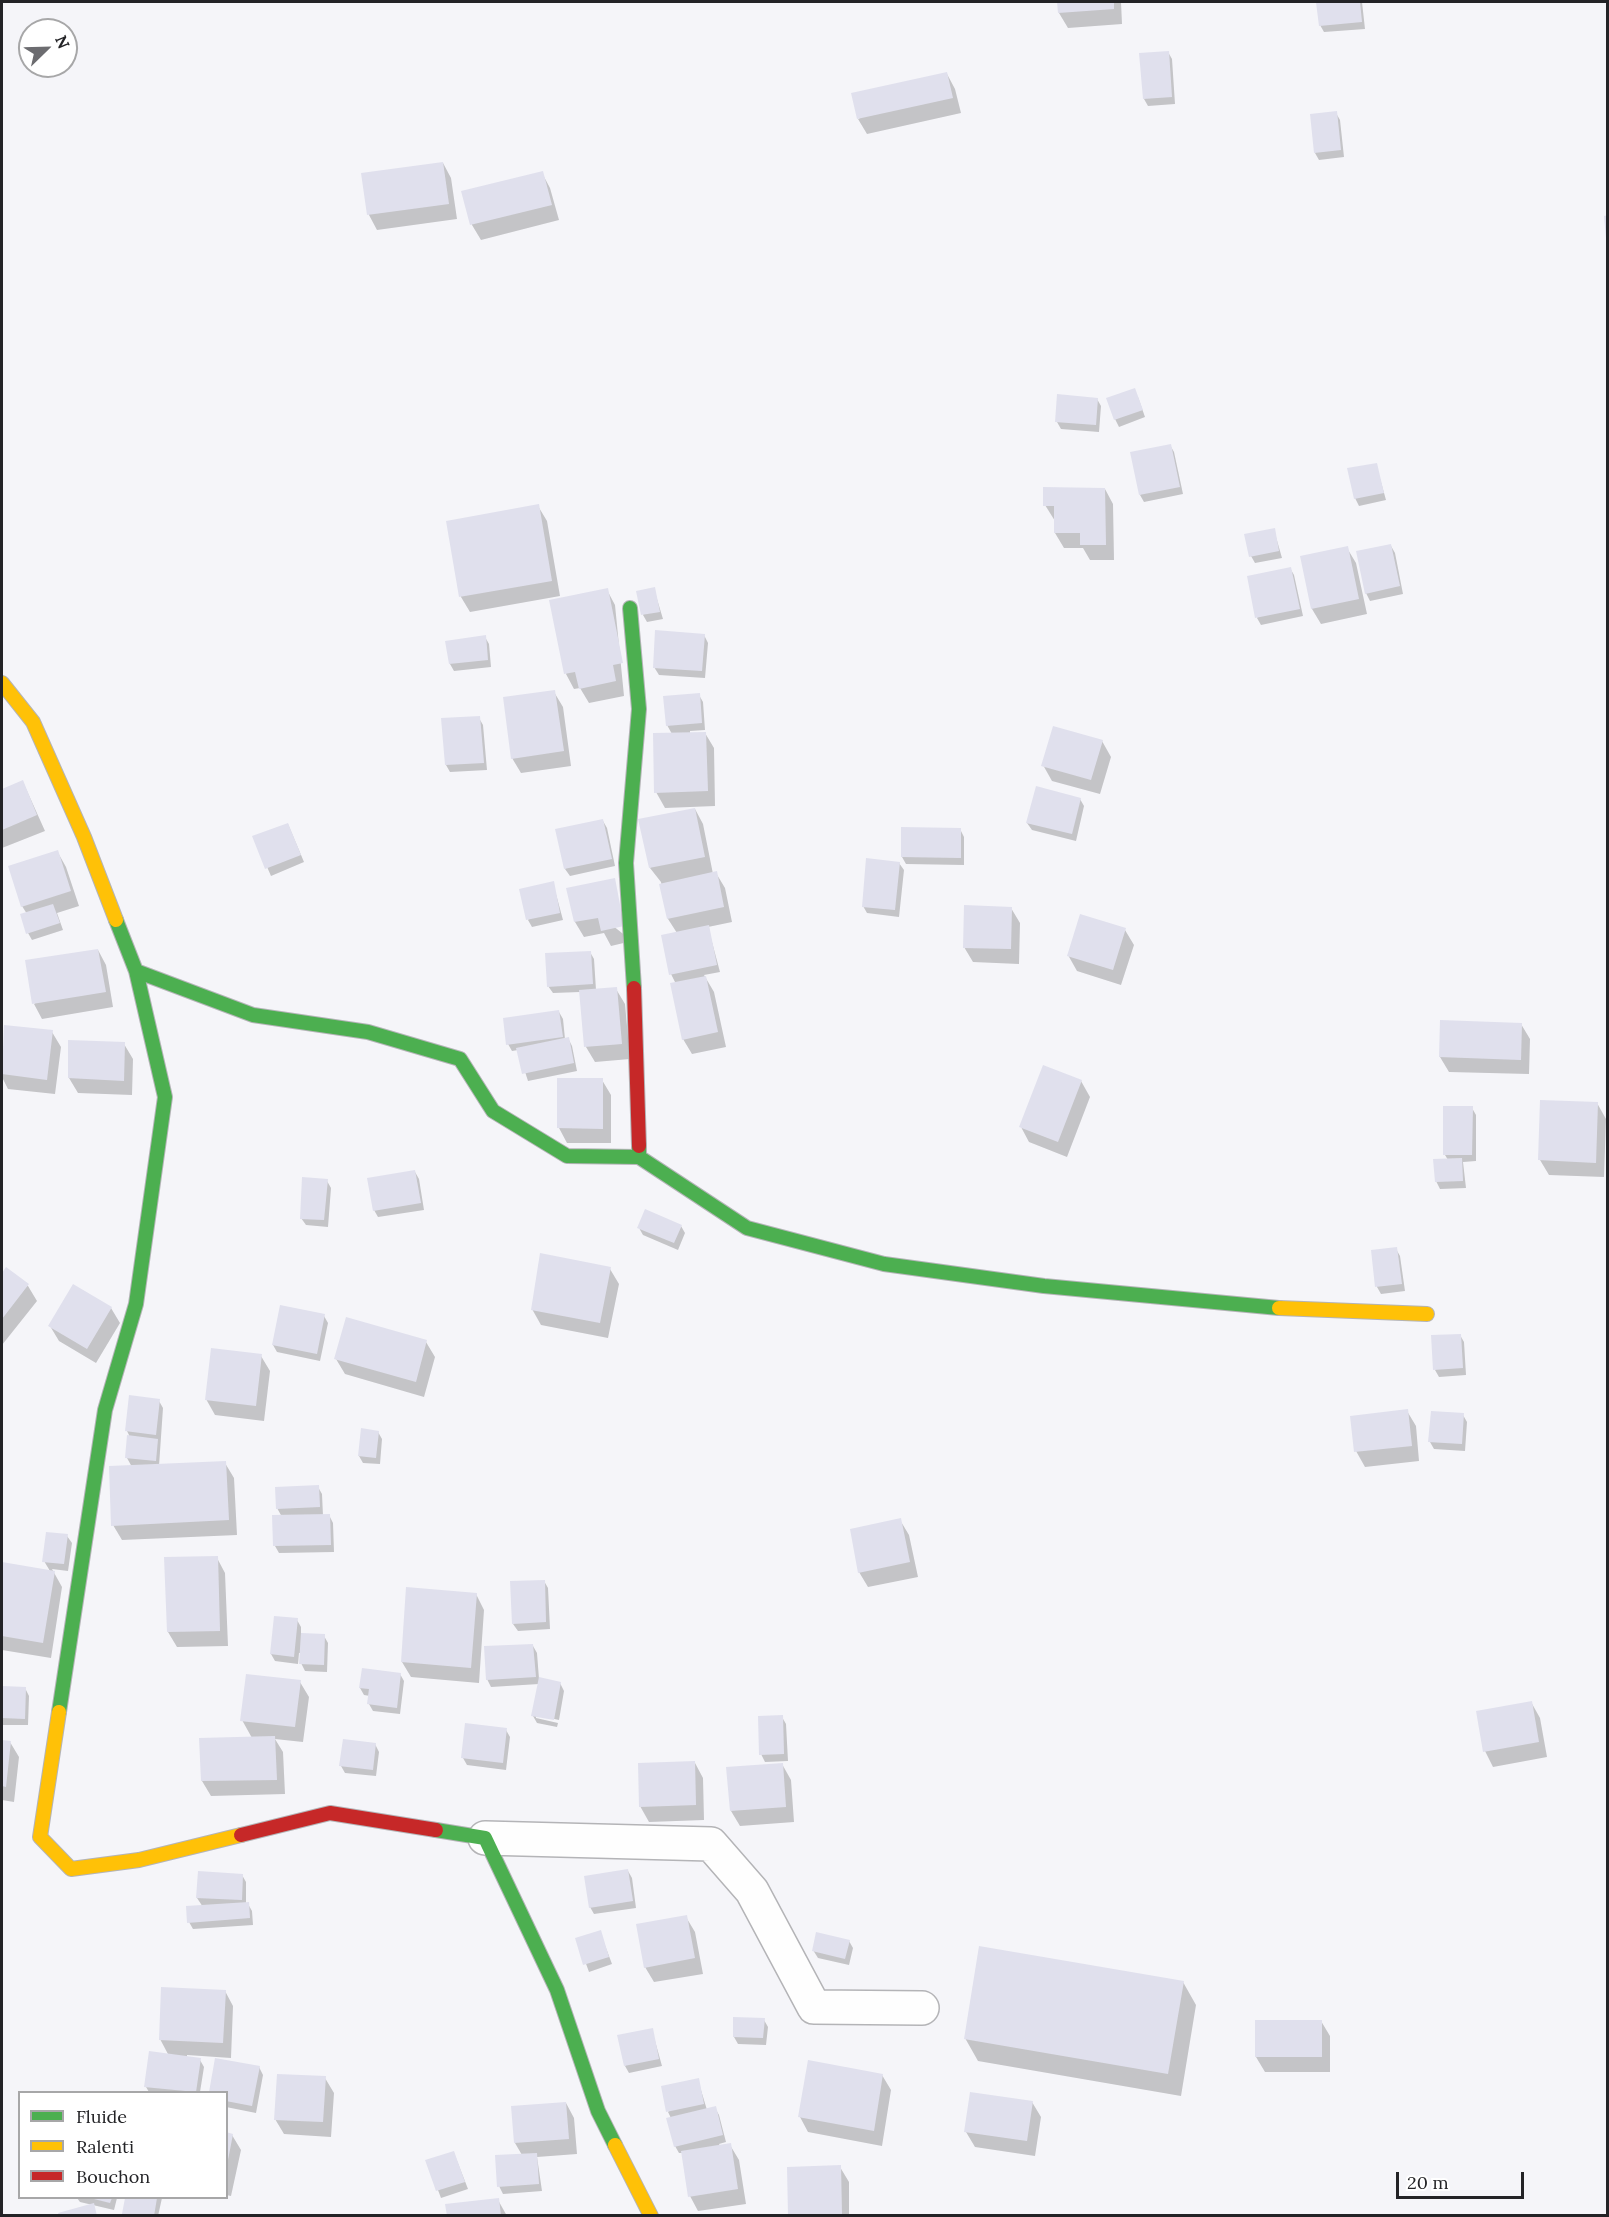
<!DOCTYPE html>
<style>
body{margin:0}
#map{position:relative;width:1609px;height:2217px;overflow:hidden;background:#f5f5f9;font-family:Lora,serif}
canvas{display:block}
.frame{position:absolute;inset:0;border:3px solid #232326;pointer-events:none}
.legend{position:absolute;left:18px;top:2091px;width:210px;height:108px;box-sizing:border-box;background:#fff;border:2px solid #a7a7a8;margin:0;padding:8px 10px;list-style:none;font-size:18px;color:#232326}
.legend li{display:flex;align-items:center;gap:12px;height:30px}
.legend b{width:30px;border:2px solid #a7a7a8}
.north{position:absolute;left:18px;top:18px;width:60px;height:60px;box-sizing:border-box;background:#fff;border:2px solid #a7a7a8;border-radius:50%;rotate:67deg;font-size:16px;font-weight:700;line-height:24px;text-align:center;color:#232326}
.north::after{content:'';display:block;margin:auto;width:21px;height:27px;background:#6c6c70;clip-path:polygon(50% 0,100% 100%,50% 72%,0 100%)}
.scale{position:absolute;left:1396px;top:2172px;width:128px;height:27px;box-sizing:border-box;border:3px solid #232326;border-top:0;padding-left:8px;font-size:18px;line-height:21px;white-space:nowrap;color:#232326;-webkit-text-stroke:4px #fff;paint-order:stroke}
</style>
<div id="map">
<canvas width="1609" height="2217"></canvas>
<div class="frame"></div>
<ul class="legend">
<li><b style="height:8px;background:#4caf50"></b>Fluide</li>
<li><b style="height:8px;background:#ffc107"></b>Ralenti</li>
<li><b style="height:8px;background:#c62828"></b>Bouchon</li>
</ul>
<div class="north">N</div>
<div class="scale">20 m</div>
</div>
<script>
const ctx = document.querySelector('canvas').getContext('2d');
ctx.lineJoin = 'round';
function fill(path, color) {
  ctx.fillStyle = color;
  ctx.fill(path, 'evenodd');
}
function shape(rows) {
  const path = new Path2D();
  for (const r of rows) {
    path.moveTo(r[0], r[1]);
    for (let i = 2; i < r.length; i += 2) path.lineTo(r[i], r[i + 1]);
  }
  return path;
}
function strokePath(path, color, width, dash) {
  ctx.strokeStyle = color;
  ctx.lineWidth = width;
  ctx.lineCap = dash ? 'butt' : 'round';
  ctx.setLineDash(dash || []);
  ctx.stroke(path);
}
fill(shape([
 [1058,2,1121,2,1122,24,1068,28,1059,13],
 [1318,2,1362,2,1365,29,1324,32,1320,25],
 [1168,52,1172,59,1175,104,1148,106,1144,99],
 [947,74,955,89,961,113,867,134,858,119],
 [1336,113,1340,120,1344,157,1319,160,1315,153],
 [443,163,451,178,457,219,377,230,369,215,363,174],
 [542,173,550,188,559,220,481,240,472,225,463,192],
 [1138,397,1145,417,1119,427,1115,419],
 [1097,399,1101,406,1099,432,1061,429,1057,422],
 [1170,445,1174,452,1183,494,1144,502,1140,495],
 [1376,464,1386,500,1359,506,1355,498],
 [1105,489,1113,504,1114,560,1090,560,1083,548,1064,548,1055,533,1055,521,1045,505],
 [538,506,547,521,560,596,470,612,461,597,448,522],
 [1274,530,1282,558,1255,563,1251,556],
 [1391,546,1395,553,1403,594,1370,601,1366,593],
 [1347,548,1356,563,1367,614,1321,624,1312,609,1301,557],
 [1290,568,1294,575,1303,616,1261,625,1257,618],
 [654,589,663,619,647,622,643,615],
 [607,590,615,605,624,696,589,703,580,688,574,689,566,674],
 [704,635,708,643,705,678,659,675,654,667],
 [485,637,489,644,491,667,454,671,450,664,447,642],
 [554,692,563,707,571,766,521,773,512,758],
 [699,695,703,702,705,730,690,731,690,733,705,733,714,748,715,806,665,808,656,792,672,734,667,725],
 [479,718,483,725,487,770,450,772,446,765],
 [1102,741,1111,757,1100,794,1052,781,1043,765],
 [23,782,45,831,2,848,2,791],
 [1080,799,1084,806,1076,841,1032,830,1027,823],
 [695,809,703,824,713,874,716,873,725,888,732,922,708,927,720,972,704,975,714,992,726,1047,692,1054,683,1039,676,984,671,974,677,933,668,919,661,882,650,868],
 [603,821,607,828,615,866,570,876,565,869],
 [288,824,304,862,271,876,254,837],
 [960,829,964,837,964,865,906,864,902,857],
 [57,851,66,867,79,906,57,913,63,930,32,940,28,933,27,914,22,906],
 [899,863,904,870,899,917,867,913,863,906],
 [553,883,563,920,532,927,528,920],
 [568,890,632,941,611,946,604,933,584,937,575,922],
 [1011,908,1020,923,1019,964,973,962,964,947],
 [1125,930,1134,945,1121,985,1077,971,1068,955],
 [98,950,106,965,113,1007,42,1019,34,1004],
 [590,952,594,959,596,990,616,989,625,1004,630,1059,595,1062,586,1047,580,992,553,993,548,986],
 [559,1012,563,1019,565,1039,568,1038,572,1046,577,1071,528,1081,518,1050,512,1051,508,1044],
 [1521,1024,1530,1039,1529,1074,1449,1072,1440,1057],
 [5,1027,52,1032,61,1047,55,1094,8,1089,2,1077],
 [124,1044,133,1059,132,1095,78,1093,69,1078],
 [602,1080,611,1095,611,1143,567,1143,559,1128],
 [1081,1081,1090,1097,1067,1157,1029,1142,1021,1127],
 [1597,1103,1606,1119,1604,1177,1549,1175,1540,1160],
 [1472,1108,1476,1115,1476,1161,1463,1162,1466,1188,1440,1189,1436,1181,1448,1160,1445,1155],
 [415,1172,419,1179,424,1210,378,1217,374,1210],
 [327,1181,331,1188,328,1227,306,1225,301,1218],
 [681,1226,685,1233,678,1250,643,1235,639,1228],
 [1396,1249,1400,1256,1405,1291,1381,1294,1377,1287,1372,1251],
 [6,1269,28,1286,37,1301,2,1345,2,1275],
 [610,1269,619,1284,608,1338,541,1325,532,1309],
 [74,1286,111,1308,120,1323,96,1363,59,1341,50,1326],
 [324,1316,328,1323,320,1361,277,1352,273,1345],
 [1460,1335,1464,1342,1466,1375,1439,1377,1435,1370],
 [426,1342,435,1357,424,1397,345,1374,336,1359],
 [261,1356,270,1371,264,1421,215,1415,206,1399],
 [159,1401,163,1408,159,1466,225,1463,234,1478,237,1535,122,1540,113,1525,132,1467,127,1458,129,1435,127,1431],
 [1407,1411,1416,1426,1419,1461,1365,1467,1356,1451],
 [1463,1415,1467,1422,1465,1451,1434,1449,1430,1442],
 [378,1432,382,1439,380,1464,363,1463,359,1456],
 [318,1487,322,1494,323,1516,329,1515,333,1523,334,1552,279,1553,275,1546,282,1517,277,1508],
 [900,1520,909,1535,918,1577,868,1587,859,1572],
 [67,1536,72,1543,68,1571,52,1569,62,1587,51,1658,2,1650,2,1564,50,1571,44,1561],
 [217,1558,225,1573,228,1646,177,1647,168,1632],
 [544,1581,548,1588,550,1629,518,1631,513,1624],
 [476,1594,484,1610,479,1683,411,1677,402,1662],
 [297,1620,301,1627,301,1634,324,1636,328,1643,327,1672,305,1671,301,1663,301,1653,299,1653,298,1664,275,1661,271,1654],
 [533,1646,537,1653,539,1679,560,1683,564,1691,559,1720,536,1715,536,1718,558,1723,557,1727,537,1723,533,1716,539,1684,491,1687,487,1679],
 [400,1674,404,1681,400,1714,373,1711,369,1704,370,1696,364,1695,360,1688],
 [300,1682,309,1697,303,1742,275,1739,283,1752,285,1794,211,1796,202,1781,201,1740,252,1738,242,1720],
 [2,1688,25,1688,29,1696,28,1725,2,1725],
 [1531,1702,1540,1718,1547,1757,1493,1767,1485,1751],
 [782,1717,786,1724,788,1761,765,1762,761,1754],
 [506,1730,510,1737,506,1770,467,1765,463,1758],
 [2,1741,10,1742,19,1757,14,1802,2,1800],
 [375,1744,379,1752,376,1776,345,1773,341,1766],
 [695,1763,703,1778,704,1820,649,1822,640,1806],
 [782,1764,791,1780,794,1822,740,1826,731,1811,728,1768],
 [628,1871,632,1878,636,1908,594,1914,590,1907],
 [242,1875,246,1882,246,1904,248,1904,252,1911,253,1925,193,1929,189,1922,203,1907,197,1898],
 [686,1917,695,1932,703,1974,654,1982,645,1967],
 [600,1932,612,1964,589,1972,577,1939],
 [849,1941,853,1948,849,1965,818,1958,813,1950],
 [1183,1982,1196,2005,1181,2096,978,2061,965,2038],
 [225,1991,233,2006,231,2058,187,2055,187,2058,200,2060,204,2067,200,2092,149,2092,146,2087,150,2053,169,2056,160,2039],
 [764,2020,768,2027,766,2045,738,2044,734,2037],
 [1321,2021,1330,2036,1330,2072,1265,2072,1256,2057],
 [652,2030,662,2066,629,2073,625,2066],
 [216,2060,259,2067,263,2075,256,2113,226,2107,226,2092,210,2092],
 [882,2075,891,2090,882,2146,808,2132,800,2117],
 [325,2078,334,2093,331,2137,284,2134,275,2119],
 [698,2080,707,2110,715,2108,719,2115,726,2142,719,2144,720,2146,730,2145,739,2160,746,2204,698,2211,690,2196,683,2153,679,2153,675,2146,671,2118,668,2112],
 [1032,2102,1041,2117,1035,2156,975,2147,966,2132],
 [566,2103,574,2118,577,2154,537,2157,542,2191,503,2194,499,2186,522,2155,515,2143,512,2107],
 [226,2134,232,2135,241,2150,231,2196,226,2195],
 [454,2153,468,2189,441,2198,427,2161],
 [840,2167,849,2182,849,2216,789,2216,788,2168],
 [77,2198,117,2198,114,2210,80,2202],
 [127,2198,162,2198,158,2216,124,2216],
 [498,2200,507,2216,448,2216]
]), '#0003');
fill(shape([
 [1057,2,1114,2,1114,9,1058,13],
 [1316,2,1360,2,1362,22,1319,26],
 [1169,51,1172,97,1143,99,1139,53],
 [947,72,953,98,857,119,851,93],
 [1337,111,1341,150,1314,153,1310,114],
 [443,162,449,204,367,215,361,173],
 [543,171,552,205,470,225,461,191],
 [1608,215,1608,238,1606,238,1604,216],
 [1135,388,1143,410,1114,420,1106,398],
 [1057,394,1098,398,1096,425,1055,422],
 [1171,444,1180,487,1139,495,1130,452],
 [1377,463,1384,493,1354,499,1347,468],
 [1043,487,1105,488,1106,545,1080,545,1080,533,1054,533,1054,506,1043,506],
 [539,504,552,581,459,597,446,521],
 [1275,528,1279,551,1249,557,1244,534],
 [1391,544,1400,586,1365,594,1356,551],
 [1348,546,1359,599,1311,609,1300,556],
 [1291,567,1300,609,1255,618,1247,576],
 [655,587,660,612,641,615,636,591],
 [608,588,623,663,613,665,616,681,579,689,575,672,564,674,549,600],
 [655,630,705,634,702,671,653,668],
 [486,635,488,660,449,664,445,641],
 [555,690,564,751,511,759,503,697],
 [700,693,702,723,666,726,663,696],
 [480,716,484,763,445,765,441,718],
 [1053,726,1103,740,1091,780,1041,766],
 [706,732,708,791,654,793,653,733],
 [23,780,37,815,2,830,2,789],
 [1036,786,1081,798,1072,834,1026,823],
 [695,808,705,857,649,868,638,819],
 [603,819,612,859,564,869,555,829],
 [288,823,301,855,265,869,252,836],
 [901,827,961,828,961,858,901,857],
 [58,850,71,891,21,907,8,866],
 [866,858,900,862,895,910,862,907],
 [717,871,724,907,667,919,659,884],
 [615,878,624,926,601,931,598,918,574,922,566,888],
 [554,881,560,913,526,920,519,889],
 [53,904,60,923,26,934,20,914],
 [964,905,1012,907,1011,949,963,948],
 [1080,914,1126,928,1113,970,1067,956],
 [709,925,717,965,669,975,661,935],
 [98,949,106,992,32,1004,25,960],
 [591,951,593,984,547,987,545,953],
 [706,976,718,1032,682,1040,670,983],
 [617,987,622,1044,584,1047,579,990],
 [559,1010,563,1037,506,1045,503,1018],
 [1440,1020,1522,1023,1521,1060,1439,1057],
 [4,1025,53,1030,47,1080,2,1074],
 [569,1037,574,1063,522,1074,516,1048],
 [68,1040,125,1042,124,1081,68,1078],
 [1043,1065,1082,1080,1058,1142,1019,1127],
 [557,1078,603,1078,603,1129,557,1128],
 [1540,1100,1598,1102,1596,1163,1538,1160],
 [1443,1106,1473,1106,1472,1155,1443,1155],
 [1462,1158,1463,1181,1435,1182,1433,1159],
 [415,1170,421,1203,373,1211,367,1178],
 [302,1177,328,1179,324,1220,300,1219],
 [645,1209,682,1225,674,1243,637,1228],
 [1397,1247,1402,1284,1375,1287,1371,1250],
 [540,1253,611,1267,600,1323,531,1310],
 [6,1267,29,1284,2,1319,2,1273],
 [73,1284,112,1307,87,1349,48,1326],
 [280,1305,325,1314,317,1354,272,1345],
 [346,1317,427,1340,416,1382,334,1359],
 [1461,1334,1463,1368,1433,1370,1431,1335],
 [211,1348,262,1354,256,1406,205,1400],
 [129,1395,160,1399,156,1435,125,1431],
 [1408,1409,1412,1446,1354,1452,1350,1416],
 [1431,1411,1464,1413,1462,1444,1428,1442],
 [361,1428,379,1431,376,1458,358,1456],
 [127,1435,158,1439,156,1461,125,1458],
 [226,1461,229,1520,111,1526,109,1466],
 [319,1485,320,1507,276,1509,275,1487],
 [330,1514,331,1545,273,1546,272,1515],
 [901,1518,910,1562,858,1573,850,1529],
 [46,1532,68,1534,64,1564,42,1562],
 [218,1556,220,1631,167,1632,164,1557],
 [2,1562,55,1571,43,1643,2,1636],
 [545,1580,546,1622,512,1624,510,1581],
 [406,1587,477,1593,471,1668,401,1662],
 [274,1616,298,1618,294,1657,270,1654],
 [301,1633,325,1634,324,1665,299,1664],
 [533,1644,536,1677,486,1680,484,1646],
 [362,1668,401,1673,397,1708,367,1704,369,1689,359,1688],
 [246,1674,301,1680,295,1727,240,1721],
 [539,1677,561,1682,554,1720,531,1716],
 [2,1686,26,1687,25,1719,2,1718],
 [1532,1701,1539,1742,1483,1752,1476,1711],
 [783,1715,784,1754,759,1755,758,1716],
 [465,1723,507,1728,503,1763,461,1758],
 [275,1736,277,1780,201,1781,199,1738],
 [343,1739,376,1743,373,1770,339,1766],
 [2,1740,11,1741,6,1787,2,1786],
 [695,1761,696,1805,639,1807,638,1763],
 [783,1763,786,1807,730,1811,726,1767],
 [628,1869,633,1901,589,1908,584,1876],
 [198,1871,243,1874,242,1900,196,1898],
 [249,1902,250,1918,187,1923,186,1906],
 [687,1915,695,1958,644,1968,636,1924],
 [601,1930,609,1957,583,1965,575,1938],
 [816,1932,850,1940,845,1959,812,1951],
 [979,1946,1184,1981,1168,2074,964,2039],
 [161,1987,226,1990,223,2043,159,2040],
 [733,2017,765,2018,763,2038,733,2037],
 [1255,2020,1322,2020,1322,2057,1255,2057],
 [653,2028,659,2059,624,2066,617,2035],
 [149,2051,201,2058,196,2092,144,2087],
 [215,2058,260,2066,252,2106,226,2101,226,2092,209,2092],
 [808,2060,883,2074,874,2131,798,2117],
 [277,2074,326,2076,323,2122,274,2120],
 [699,2078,704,2104,666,2112,661,2086],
 [970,2092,1033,2101,1027,2141,964,2132],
 [566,2102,569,2139,514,2143,511,2106],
 [716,2106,723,2135,674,2147,666,2118],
 [226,2132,233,2134,228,2160,226,2160],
 [731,2143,738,2189,688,2197,681,2151],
 [454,2151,465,2182,436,2191,425,2160],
 [537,2153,539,2184,497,2187,495,2155],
 [841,2165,842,2215,788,2215,787,2167],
 [90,2198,112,2198,110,2203],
 [125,2198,157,2198,154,2216,122,2214],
 [499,2198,501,2216,447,2216,445,2204],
 [94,2203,97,2216,59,2216,58,2213]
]), '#e0e0ed');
const street = shape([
 [485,1838,711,1844,752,1891,814,2007,922,2008]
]);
const fast = shape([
 [630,608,639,709,626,863,634,988],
 [136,971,253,1015,368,1032,460,1059,493,1111,567,1156,639,1157,639,1146],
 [639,1157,747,1228,884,1264,1044,1286,1279,1308],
 [59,1712,105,1410,136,1304,165,1097,136,971,116,920],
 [436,1830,485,1838,557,1990,598,2111,615,2145]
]);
const slow = shape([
 [2,683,33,722,84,837,116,920],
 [1279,1308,1427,1314],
 [59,1712,40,1837,71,1869,139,1860,241,1835],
 [615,2145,651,2216]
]);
const jam = shape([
 [634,988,639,1146],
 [241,1835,330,1813,436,1830]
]);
strokePath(street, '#b4b4b7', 36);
strokePath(fast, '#b4b4b7', 16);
strokePath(slow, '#b4b4b7', 16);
strokePath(jam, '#b4b4b7', 16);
strokePath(street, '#fefefe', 33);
strokePath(fast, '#4caf50', 14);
strokePath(slow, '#ffc107', 14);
strokePath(jam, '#c62828', 14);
</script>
